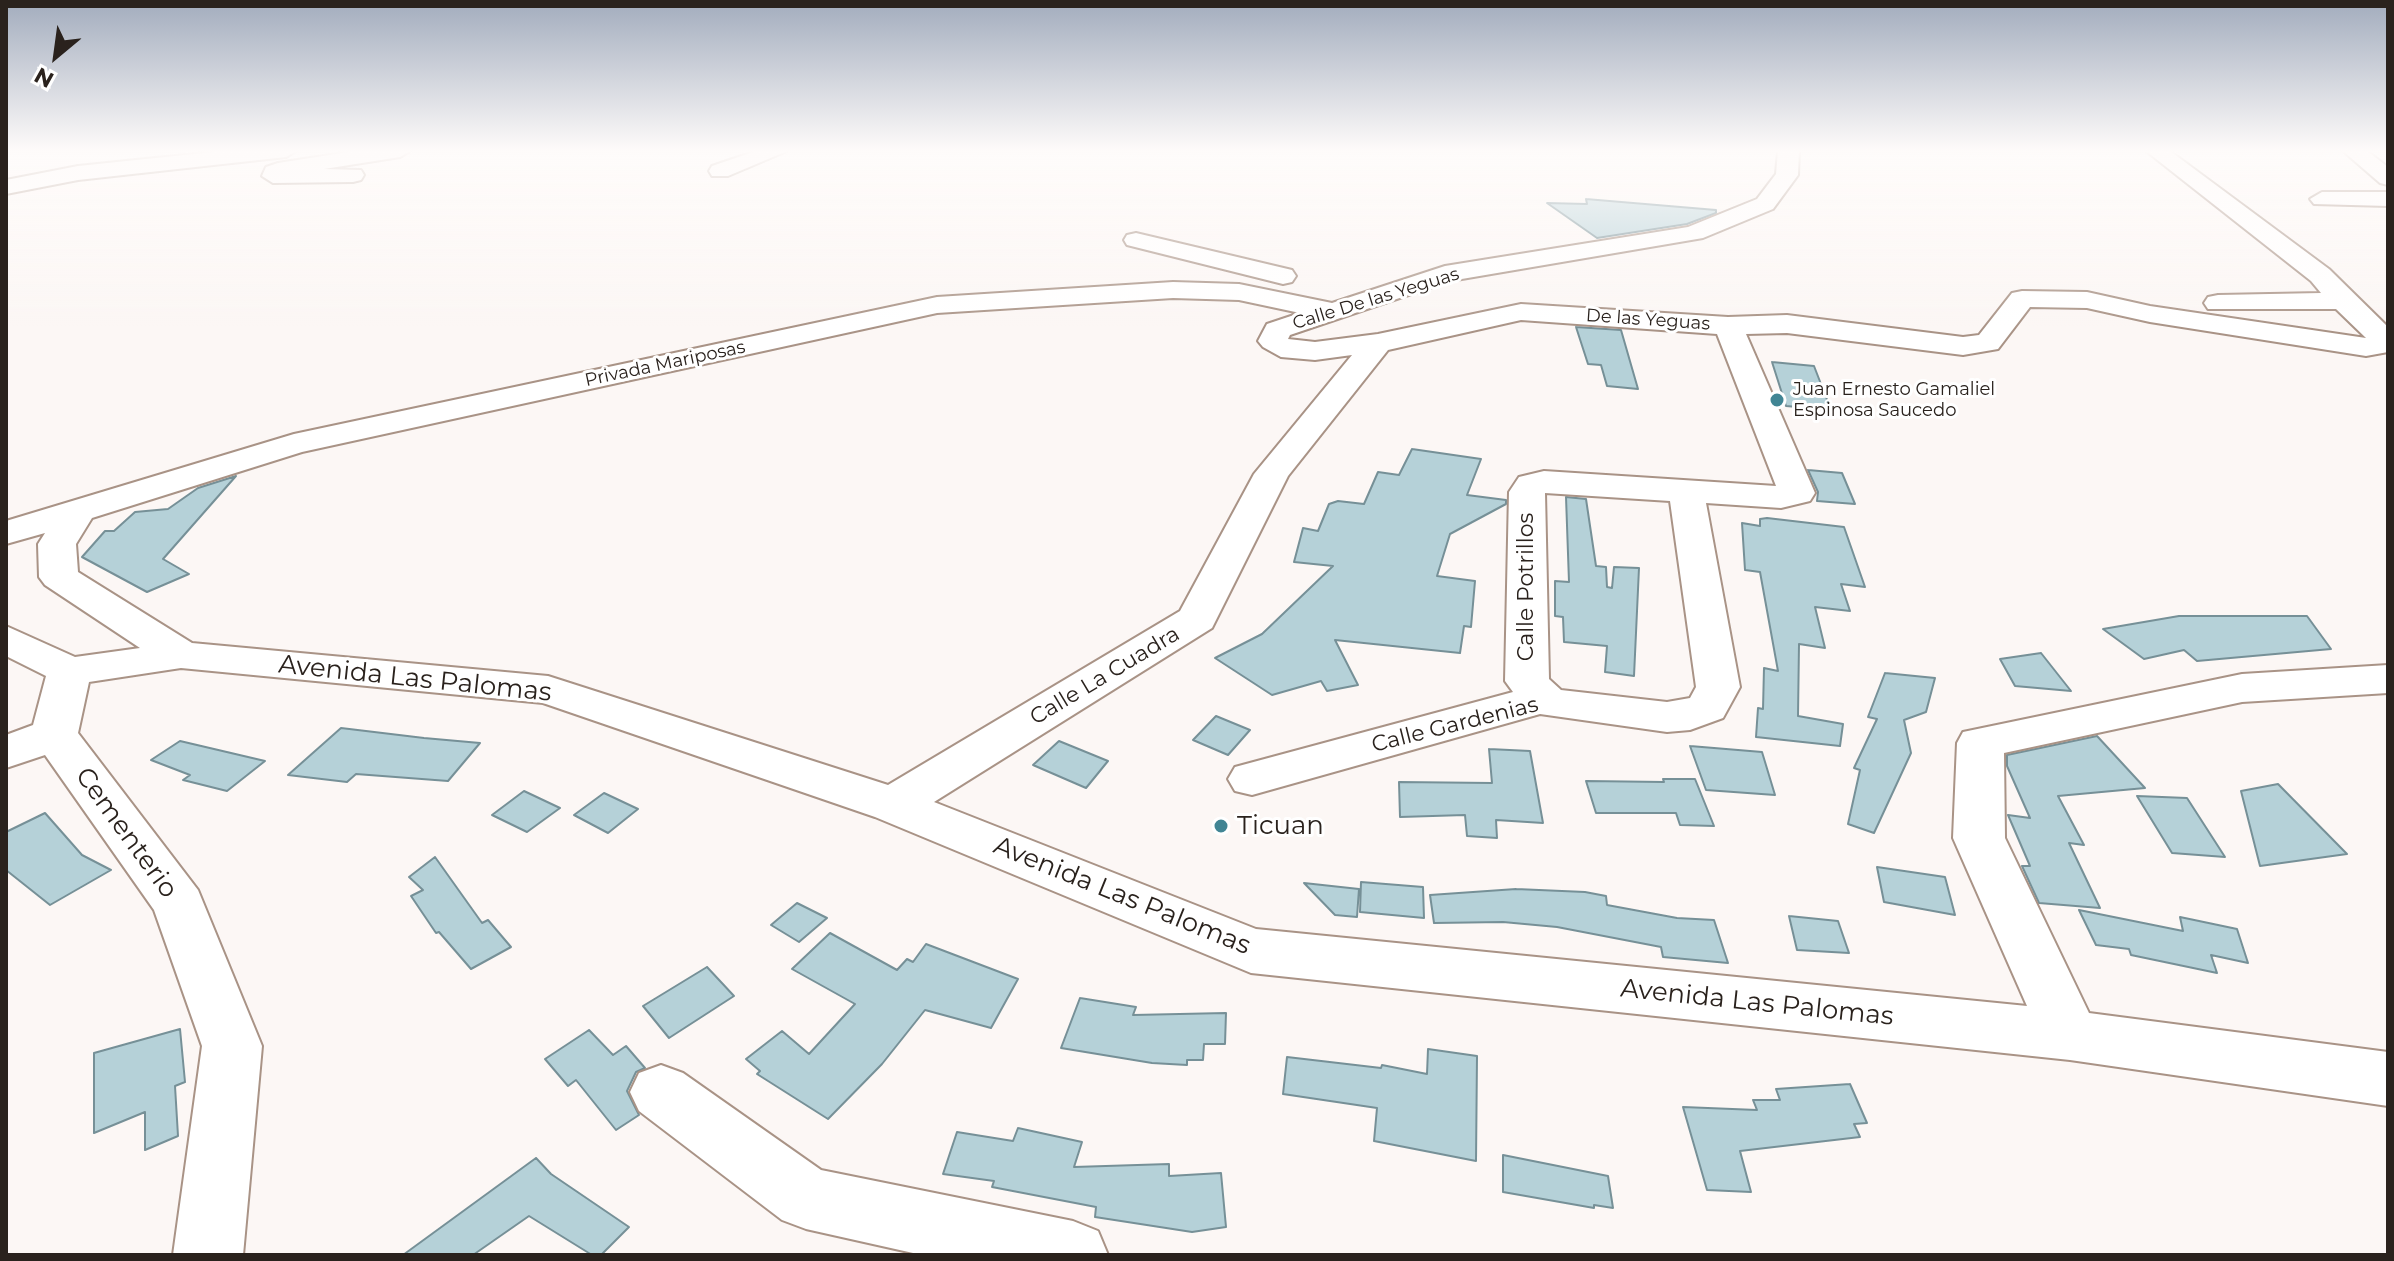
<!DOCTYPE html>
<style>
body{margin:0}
#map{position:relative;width:2394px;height:1261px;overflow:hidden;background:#fcf7f5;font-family:Montserrat,sans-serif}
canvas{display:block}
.frame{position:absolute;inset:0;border:8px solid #2a221d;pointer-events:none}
.north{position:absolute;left:16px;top:16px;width:80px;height:80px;-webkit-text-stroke:6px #fff;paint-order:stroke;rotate:209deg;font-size:22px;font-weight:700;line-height:32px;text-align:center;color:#2a221d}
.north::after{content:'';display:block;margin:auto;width:28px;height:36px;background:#2a221d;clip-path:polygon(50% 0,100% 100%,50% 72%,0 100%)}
</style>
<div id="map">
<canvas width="2394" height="1261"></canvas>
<div class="frame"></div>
<div class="north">N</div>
</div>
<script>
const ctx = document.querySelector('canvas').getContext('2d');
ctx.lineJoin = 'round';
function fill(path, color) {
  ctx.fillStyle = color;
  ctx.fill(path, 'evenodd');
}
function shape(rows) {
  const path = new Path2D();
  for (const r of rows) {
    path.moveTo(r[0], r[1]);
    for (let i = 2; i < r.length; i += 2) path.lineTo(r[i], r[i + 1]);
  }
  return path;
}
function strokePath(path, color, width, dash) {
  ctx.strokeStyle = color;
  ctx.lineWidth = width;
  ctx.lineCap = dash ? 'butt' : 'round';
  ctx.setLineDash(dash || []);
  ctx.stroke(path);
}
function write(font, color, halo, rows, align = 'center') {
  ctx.font = font + ' Montserrat,sans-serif';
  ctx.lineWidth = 6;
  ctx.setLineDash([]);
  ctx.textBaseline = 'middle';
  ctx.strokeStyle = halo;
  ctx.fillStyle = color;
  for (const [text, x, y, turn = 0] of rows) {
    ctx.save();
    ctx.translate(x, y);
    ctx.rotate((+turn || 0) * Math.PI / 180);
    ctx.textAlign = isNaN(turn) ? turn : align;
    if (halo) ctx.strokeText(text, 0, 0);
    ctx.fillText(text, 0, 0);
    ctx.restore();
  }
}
const building = shape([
 [1586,199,1716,210,1716,213,1687,224,1597,238,1547,203,1587,204,1586,199],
 [1576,327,1621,330,1638,389,1607,386,1601,365,1588,364,1576,327],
 [1772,362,1814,366,1831,410,1786,406,1772,362],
 [1412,449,1481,459,1467,495,1506,500,1506,504,1450,534,1437,576,1475,581,1471,627,1464,626,1460,653,1335,640,1358,685,1327,691,1321,681,1272,695,1215,658,1262,634,1333,566,1294,562,1303,528,1318,531,1329,504,1338,501,1364,504,1378,472,1399,475,1412,449],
 [1808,470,1842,473,1855,504,1817,501,1818,492,1808,470],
 [236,476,163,559,189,574,147,592,82,557,105,531,114,531,135,512,168,509,198,488,236,476],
 [1566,497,1586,499,1596,566,1606,567,1607,587,1612,588,1614,567,1639,568,1634,676,1605,672,1607,646,1564,642,1563,617,1555,616,1555,581,1569,582,1566,497],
 [1767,518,1844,527,1865,587,1841,584,1850,611,1815,607,1825,648,1799,644,1798,716,1843,724,1840,746,1756,737,1758,708,1763,709,1764,668,1778,671,1760,572,1745,570,1742,523,1760,526,1760,519,1767,518],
 [2179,616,2307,616,2331,649,2197,661,2184,650,2144,659,2103,629,2179,616],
 [2041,653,2071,691,2015,686,2000,659,2041,653],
 [1885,673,1935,678,1926,712,1904,720,1911,753,1874,833,1848,824,1860,770,1854,768,1877,719,1868,717,1885,673],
 [1216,716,1250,730,1228,755,1193,740,1216,716],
 [341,728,424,738,480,743,448,781,356,774,347,782,288,775,341,728],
 [2097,736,2145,788,2058,796,2084,845,2069,843,2100,908,2039,903,2022,866,2030,866,2008,815,2030,818,2007,766,2007,755,2097,736],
 [180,741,265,761,227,791,183,780,190,775,151,760,180,741],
 [1059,741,1108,761,1086,788,1033,765,1059,741],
 [1690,746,1762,752,1775,795,1706,790,1690,746],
 [1489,749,1530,751,1543,823,1496,820,1497,838,1467,836,1465,815,1400,817,1399,782,1492,783,1489,749],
 [1663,779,1695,779,1714,826,1680,825,1676,813,1596,813,1586,781,1664,782,1663,779],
 [2278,784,2347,854,2260,866,2241,791,2278,784],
 [524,791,560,808,527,832,492,815,524,791],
 [604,793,638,809,608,833,574,815,604,793],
 [2137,796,2187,798,2225,857,2172,853,2137,796],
 [45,813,82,855,111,870,50,905,6,870,6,832,45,813],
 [435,857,482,923,488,920,511,947,471,969,439,932,436,933,411,896,423,890,409,877,435,857],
 [1877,867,1945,877,1955,915,1884,902,1877,867],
 [1361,882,1423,887,1424,918,1360,912,1361,882],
 [1304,883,1359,889,1357,917,1335,915,1304,883],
 [1516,889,1585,892,1606,896,1607,905,1677,918,1714,920,1728,963,1663,957,1661,947,1557,927,1503,922,1434,923,1430,895,1516,889],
 [797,903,827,918,799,942,771,925,797,903],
 [2079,910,2183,931,2180,917,2237,929,2248,963,2211,955,2217,973,2131,955,2129,949,2096,945,2079,910],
 [1789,916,1838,921,1849,953,1797,950,1789,916],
 [830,933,897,970,907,959,913,962,926,944,1018,979,991,1028,925,1010,882,1064,828,1119,757,1074,760,1071,746,1059,782,1031,809,1054,855,1004,792,969,830,933],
 [707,967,734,996,669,1038,643,1006,707,967],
 [1080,998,1136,1007,1133,1015,1226,1013,1225,1044,1204,1044,1203,1060,1187,1060,1187,1065,1152,1063,1061,1048,1080,998],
 [180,1029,185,1082,175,1086,178,1136,145,1150,145,1112,94,1133,94,1053,180,1029],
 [589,1030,613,1055,626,1046,645,1068,636,1072,627,1091,639,1115,616,1130,576,1080,568,1086,545,1059,589,1030],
 [1428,1049,1477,1056,1476,1161,1374,1141,1377,1108,1283,1094,1287,1057,1381,1068,1382,1065,1427,1074,1428,1049],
 [1850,1084,1867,1123,1854,1124,1860,1137,1740,1151,1751,1192,1707,1190,1683,1107,1757,1110,1753,1100,1780,1100,1776,1089,1850,1084],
 [1018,1128,1082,1142,1074,1167,1169,1164,1169,1176,1221,1173,1226,1227,1192,1232,1095,1217,1096,1207,992,1187,994,1181,943,1174,957,1132,1013,1141,1018,1128],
 [1503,1155,1608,1176,1613,1208,1594,1205,1594,1208,1503,1192,1503,1155],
 [536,1158,551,1174,629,1227,601,1255,592,1255,529,1216,473,1255,403,1255,536,1158]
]);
fill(building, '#b5d1d8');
strokePath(building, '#769097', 2);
const minor = shape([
 [223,151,296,151,286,157,78,180,6,194,6,180,78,166,223,151],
 [355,151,410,151,400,157,324,169,361,170,364,175,361,180,353,182,273,183,262,176,266,167,278,163,355,151],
 [756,151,787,151,728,176,712,176,709,171,712,166,756,151],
 [1778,151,1799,151,1798,175,1773,209,1703,238,1450,281,1290,335,1288,339,1315,342,1378,334,1521,304,1728,317,1787,315,1963,337,1979,335,2012,293,2022,291,2087,292,2150,306,2366,338,2336,309,2208,309,2204,303,2208,297,2218,295,2321,293,2311,281,2146,151,2170,151,2329,269,2388,327,2388,352,2366,356,2150,322,2087,308,2030,307,1998,349,1963,355,1787,333,1746,334,1815,493,1810,501,1781,508,1706,503,1740,687,1723,718,1690,730,1667,732,1540,714,1252,795,1235,791,1228,779,1235,767,1513,692,1505,681,1509,492,1519,477,1544,471,1776,486,1717,334,1521,320,1388,350,1288,476,1212,628,934,802,1256,929,2027,1006,1953,838,1957,743,1963,732,2242,674,2388,665,2388,693,2242,702,2004,753,2005,838,2089,1013,2388,1052,2388,1106,2070,1060,1251,973,875,817,543,703,181,668,89,682,78,733,198,890,262,1046,243,1255,173,1255,202,1046,154,910,45,755,6,768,6,735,33,725,46,676,6,656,6,626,75,657,140,648,45,585,39,577,38,544,45,533,6,544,6,521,294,434,937,297,1173,282,1239,284,1332,303,1445,266,1688,227,1757,199,1776,174,1778,151],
 [1173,298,1239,300,1300,313,1267,324,1258,341,1263,347,1281,357,1315,360,1352,355,1254,474,1180,611,888,785,548,676,192,643,78,572,76,544,92,518,302,452,937,313,1173,298],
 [1545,493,1670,501,1696,687,1690,698,1667,702,1561,690,1549,679,1545,493],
 [2343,151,2367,151,2388,167,2388,185,2380,183,2343,151],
 [2322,192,2388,192,2388,206,2314,204,2310,199,2322,192],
 [1136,233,1292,270,1296,276,1292,282,1283,284,1127,245,1124,240,1127,235,1136,233],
 [661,1065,683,1073,821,1170,1073,1221,1098,1231,1108,1255,922,1255,806,1229,782,1220,639,1111,630,1092,639,1073,661,1065]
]);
strokePath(minor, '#a99386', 4);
fill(minor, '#fff');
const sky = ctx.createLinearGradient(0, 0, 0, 328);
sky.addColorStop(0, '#a2acbd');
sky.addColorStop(0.46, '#fefbfa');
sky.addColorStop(1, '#fefbfa00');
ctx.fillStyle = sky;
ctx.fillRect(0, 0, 2394, 328);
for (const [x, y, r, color] of [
 [1777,400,8,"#418594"],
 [1221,826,8,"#418594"]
]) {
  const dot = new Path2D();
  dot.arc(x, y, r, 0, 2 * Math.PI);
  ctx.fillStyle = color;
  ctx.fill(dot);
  strokePath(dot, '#fff', 3);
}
write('18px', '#2a221d', '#fff', [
 ["Calle De las Yeguas",1376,299,-17],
 ["De las Yeguas",1648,320,4],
 ["Privada Mariposas",665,364,-12]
]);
write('18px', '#2a221d', '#fff', [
 ["Juan Ernesto Gamaliel",1793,390],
 ["Espinosa Saucedo",1793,411]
], 'left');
write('22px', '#2a221d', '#fff', [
 ["Calle Potrillos",1527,587,-90],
 ["Calle La Cuadra",1105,676,-31],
 ["Calle Gardenias",1455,725,-14]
]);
write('26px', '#2a221d', '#fff', [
 ["Avenida Las Palomas",415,679,6],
 ["Cementerio",126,833,54],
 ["Avenida Las Palomas",1122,896,22],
 ["Avenida Las Palomas",1757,1003,6]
]);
write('26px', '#2a221d', '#fff', [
 ["Ticuan",1237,826]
], 'left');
</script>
